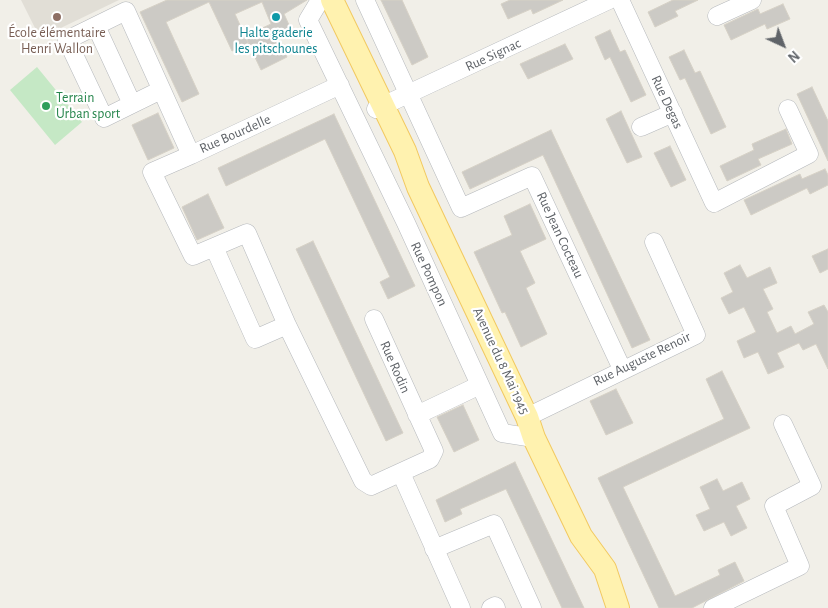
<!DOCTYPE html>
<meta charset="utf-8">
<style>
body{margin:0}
#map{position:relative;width:828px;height:608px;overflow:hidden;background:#f1efe8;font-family:"Alegreya Sans",sans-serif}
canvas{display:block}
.north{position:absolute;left:758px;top:20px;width:50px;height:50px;-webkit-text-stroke:4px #fff;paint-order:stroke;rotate:137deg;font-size:14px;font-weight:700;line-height:20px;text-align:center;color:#5f6368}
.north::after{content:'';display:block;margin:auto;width:18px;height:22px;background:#5f6368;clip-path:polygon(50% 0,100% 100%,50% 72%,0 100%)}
</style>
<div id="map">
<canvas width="828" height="608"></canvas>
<div class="north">N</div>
</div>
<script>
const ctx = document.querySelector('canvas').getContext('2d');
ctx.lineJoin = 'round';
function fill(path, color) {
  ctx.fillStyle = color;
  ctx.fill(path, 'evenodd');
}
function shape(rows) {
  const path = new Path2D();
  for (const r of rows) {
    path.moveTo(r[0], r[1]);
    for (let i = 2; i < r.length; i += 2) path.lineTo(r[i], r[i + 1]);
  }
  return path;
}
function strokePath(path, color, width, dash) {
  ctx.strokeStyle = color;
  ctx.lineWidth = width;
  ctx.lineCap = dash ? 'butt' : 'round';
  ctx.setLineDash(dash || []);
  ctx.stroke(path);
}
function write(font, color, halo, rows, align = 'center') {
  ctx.font = font + ' "Alegreya Sans",sans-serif';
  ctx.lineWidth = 4.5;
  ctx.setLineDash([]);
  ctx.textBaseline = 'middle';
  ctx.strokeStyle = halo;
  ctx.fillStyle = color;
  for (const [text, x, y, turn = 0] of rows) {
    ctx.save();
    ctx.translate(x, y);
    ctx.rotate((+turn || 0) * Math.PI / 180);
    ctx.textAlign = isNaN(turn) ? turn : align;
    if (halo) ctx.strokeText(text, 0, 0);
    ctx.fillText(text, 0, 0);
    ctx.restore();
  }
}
fill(shape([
 [21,0,119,0,40,38]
]), '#e1ded6');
fill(shape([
 [37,67,82,122,55,145,10,90]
]), '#c5e8c5');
const building = shape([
 [167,0,307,0,284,14,290,27,276,34,287,57,261,70,245,36,248,43,232,51,209,2,166,22,199,94,182,102,140,12,167,0],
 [262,2,271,24,245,36,235,14,262,2],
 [381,0,402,0,428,57,412,65,381,0],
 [510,0,563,0,533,14,531,9,508,19,501,4,510,0],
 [673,0,698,0,675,11,678,16,655,27,648,12,673,0],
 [783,4,790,19,767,29,765,24,731,40,724,25,758,9,760,14,783,4],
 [610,30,620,52,625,50,646,95,631,102,610,57,605,60,595,37,610,30],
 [565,44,573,59,528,79,520,64,565,44],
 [684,50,695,73,700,71,726,127,711,134,685,78,680,80,669,57,684,50],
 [812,87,828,121,828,161,797,94,812,87],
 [621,111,642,157,627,163,606,119,621,111],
 [158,113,174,148,148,160,132,125,158,113],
 [334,114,415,286,388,299,380,282,390,277,325,139,226,186,218,168,334,114],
 [786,129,792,144,758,159,761,165,727,181,720,166,754,150,752,144,786,129],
 [551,130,650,340,632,348,543,155,470,189,462,172,551,130],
 [670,146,686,180,671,187,654,153,670,146],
 [825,169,828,175,828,185,810,194,807,188,751,215,744,200,800,174,802,179,825,169],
 [208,194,224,228,197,240,182,207,208,194],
 [530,204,546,239,520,251,535,283,526,288,547,334,521,347,505,312,502,313,474,252,512,235,504,216,530,204],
 [313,241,403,433,386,441,296,249,313,241],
 [828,249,828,269,820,273,812,256,828,249],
 [740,265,747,278,770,267,777,283,763,289,773,309,767,312,777,333,791,326,795,334,814,324,808,312,824,305,828,312,828,369,816,344,803,350,799,343,777,353,784,367,768,374,758,352,744,358,737,341,756,332,744,307,729,314,721,298,733,292,724,273,740,265],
 [722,371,750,428,623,487,675,596,720,575,718,570,735,562,744,581,692,608,659,608,598,478,724,419,706,379,722,371],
 [616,389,633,423,606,435,590,401,616,389],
 [463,405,479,440,454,452,437,417,463,405],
 [515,462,523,479,584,608,562,608,506,489,460,509,462,514,445,522,436,500,515,462],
 [717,479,723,491,742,482,750,499,736,506,747,528,731,536,724,522,704,531,696,515,710,509,700,487,717,479]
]);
fill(building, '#cccac5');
strokePath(building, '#d6d1c6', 1);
const minor = shape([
 [320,0,308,20,406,223,502,433,534,438],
 [365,0,461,208,532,176,622,369],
 [620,0,714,203,809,154,788,109],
 [717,16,752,0],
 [96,26,132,104],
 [161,90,104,118,67,40,126,11,191,155,340,85],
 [376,109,609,0],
 [641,127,673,113],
 [191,155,152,172,193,256,247,233,287,325,363,481,371,486,430,459,434,451,374,319],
 [214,247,255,339,287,325],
 [417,415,480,385],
 [527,417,696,335,654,242],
 [401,473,461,608],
 [434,549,494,524,532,608],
 [491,608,495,606,496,608],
 [713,608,800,566,774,506,812,486,783,424]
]);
const major = shape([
 [332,0,405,151,418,187,527,417,534,438,581,536,605,569,618,608]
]);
strokePath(minor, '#b5b8bc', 19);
strokePath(major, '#f2c960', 24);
strokePath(minor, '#fff', 18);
strokePath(major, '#fff2af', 22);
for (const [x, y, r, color] of [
 [57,17,5,"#8d6e63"],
 [276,17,5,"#0f9aa8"],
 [46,106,5,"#2e9e5b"]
]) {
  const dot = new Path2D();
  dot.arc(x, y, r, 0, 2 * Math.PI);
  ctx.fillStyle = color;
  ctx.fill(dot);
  strokePath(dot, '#fff', 2);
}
write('14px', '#785e54', '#fff', [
 ["École élémentaire",57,33],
 ["Henri Wallon",57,49]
]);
write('14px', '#0d838f', '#fff', [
 ["Halte gaderie",276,33],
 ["les pitschounes",276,49]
]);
write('14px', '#5f6368', '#fff', [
 ["Rue Signac",493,55,-25],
 ["Rue Degas",667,102,65],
 ["Rue Bourdelle",235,134,-24],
 ["Rue Jean Cocteau",560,235,65],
 ["Rue Pompon",429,274,65],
 ["Rue Auguste Renoir",642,359,-26],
 ["Avenue du 8 Mai 1945",501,361,65],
 ["Rue Rodin",395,367,66]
]);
write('14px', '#27864d', '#fff', [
 ["Terrain",56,98],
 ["Urban sport",56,114]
], 'left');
</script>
